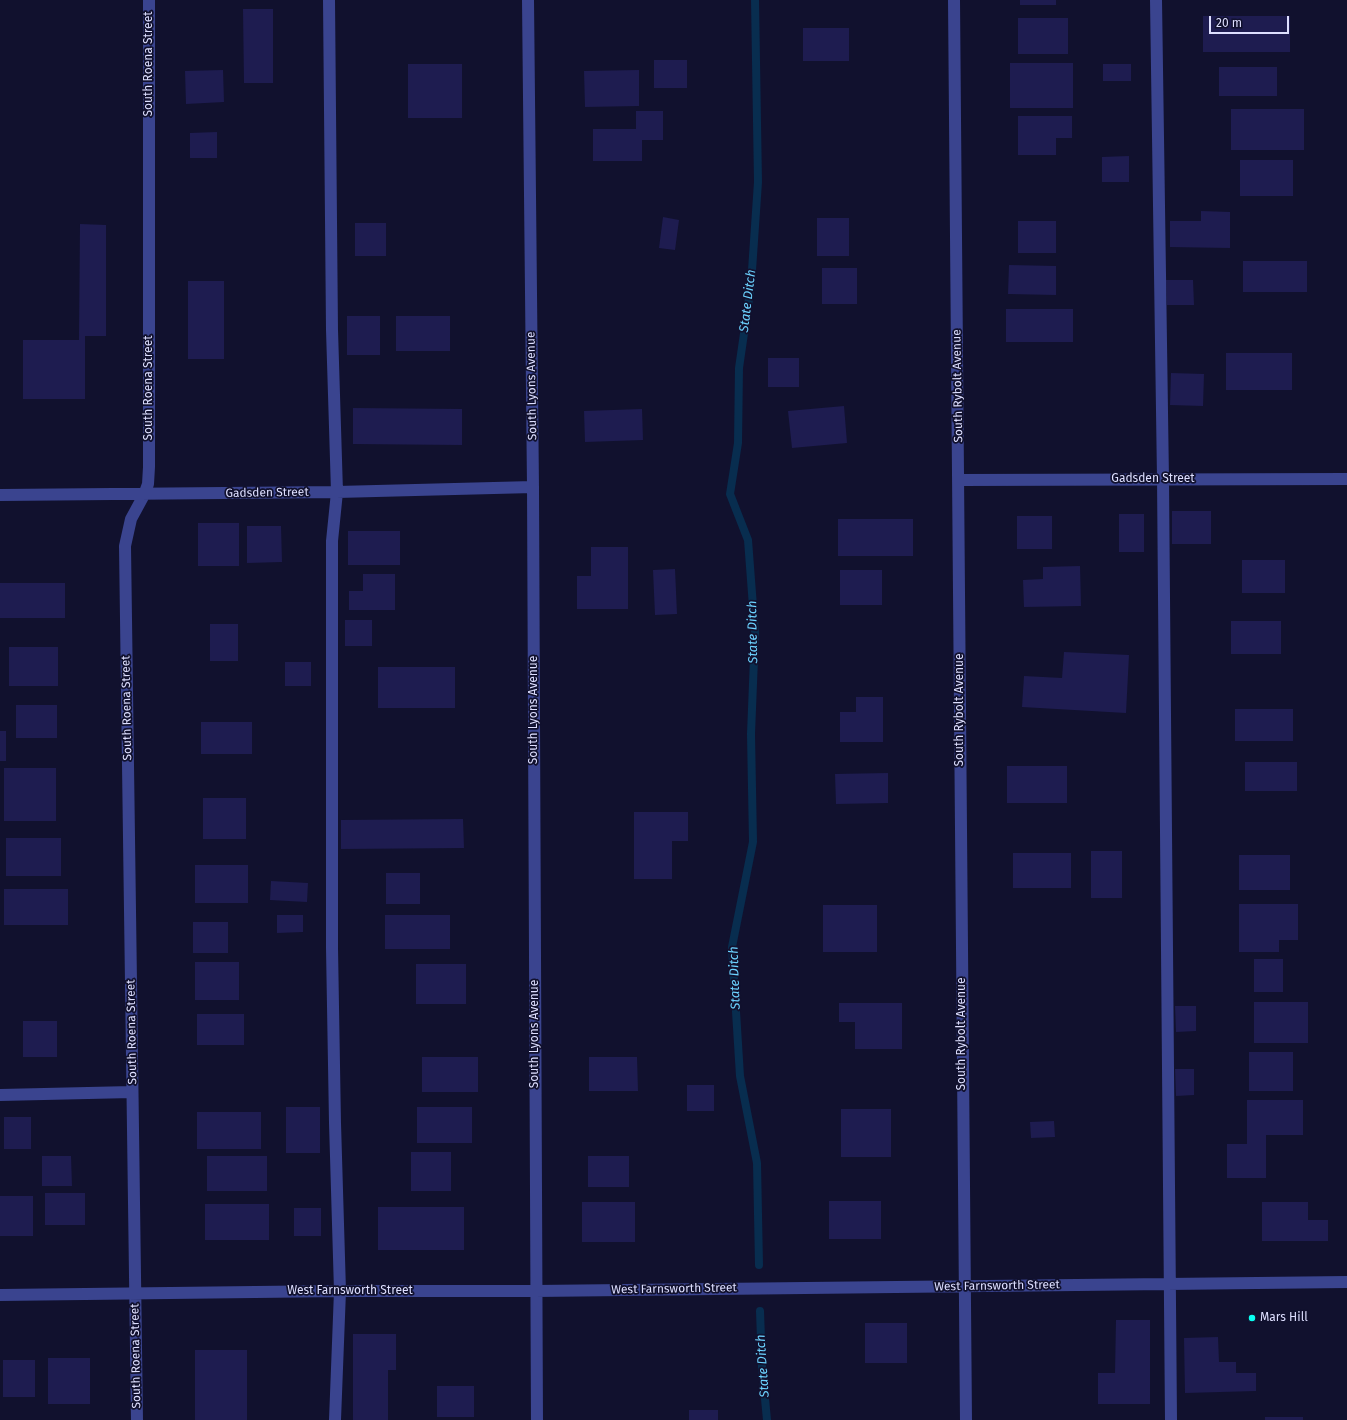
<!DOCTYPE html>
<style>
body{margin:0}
#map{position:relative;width:1347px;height:1420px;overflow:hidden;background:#11112e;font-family:"Fira Sans",sans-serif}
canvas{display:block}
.scale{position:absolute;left:1209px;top:16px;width:80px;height:18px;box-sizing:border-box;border:2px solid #dedfff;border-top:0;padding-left:5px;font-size:12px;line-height:14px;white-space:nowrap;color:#dedfff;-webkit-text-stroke:3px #11112e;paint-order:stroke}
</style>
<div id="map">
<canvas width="1347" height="1420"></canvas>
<div class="scale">20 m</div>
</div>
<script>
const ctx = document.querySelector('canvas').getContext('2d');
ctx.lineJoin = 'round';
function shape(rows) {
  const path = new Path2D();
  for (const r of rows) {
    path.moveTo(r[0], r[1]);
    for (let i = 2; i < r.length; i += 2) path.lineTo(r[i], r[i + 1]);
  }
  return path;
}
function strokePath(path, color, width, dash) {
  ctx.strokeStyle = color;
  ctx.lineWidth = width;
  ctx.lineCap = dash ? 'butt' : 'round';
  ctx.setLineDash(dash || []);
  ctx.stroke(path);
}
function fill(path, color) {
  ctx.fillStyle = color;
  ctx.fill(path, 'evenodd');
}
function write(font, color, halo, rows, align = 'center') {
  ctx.font = font + ' "Fira Sans",sans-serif';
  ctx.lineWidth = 3.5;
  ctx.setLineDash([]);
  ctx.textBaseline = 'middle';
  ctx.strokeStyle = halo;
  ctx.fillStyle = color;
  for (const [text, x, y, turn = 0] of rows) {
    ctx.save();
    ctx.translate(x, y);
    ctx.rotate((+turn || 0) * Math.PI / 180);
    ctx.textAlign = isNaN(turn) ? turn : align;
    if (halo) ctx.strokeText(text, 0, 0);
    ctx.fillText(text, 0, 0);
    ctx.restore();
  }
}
strokePath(shape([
 [755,0,758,182,751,285,739,368,738,443,730,494,748,540,755,633,751,734,753,842,732,947,740,1076,757,1163,759,1265],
 [760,1311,762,1367,767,1420]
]), '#082d4f', 8);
fill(shape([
 [1020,0,1056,0,1056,5,1020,5],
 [243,9,273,9,273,83,244,83],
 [1203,16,1290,16,1290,52,1203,52],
 [1018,18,1068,18,1068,54,1018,54],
 [803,28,849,28,849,61,803,61],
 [654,60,687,60,687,88,654,88],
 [1010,63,1073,63,1073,108,1010,108],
 [408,64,462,64,462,118,408,118],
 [1103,64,1131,64,1131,81,1103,81],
 [1219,67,1277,67,1277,96,1219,96],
 [223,70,224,102,186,104,185,71],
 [639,70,639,106,585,107,584,71],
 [1231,109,1304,109,1304,150,1231,150],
 [636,111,663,111,663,140,642,140,642,161,593,161,593,129,636,129],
 [1018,116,1072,116,1072,138,1056,138,1056,155,1018,155],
 [217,132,217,158,190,158,190,133],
 [1129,156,1129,182,1102,182,1102,157],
 [1240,160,1293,160,1293,196,1240,196],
 [1201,211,1230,212,1230,248,1170,247,1170,221,1201,221],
 [663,217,679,220,675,250,659,248],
 [817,218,849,218,849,256,817,256],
 [1018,221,1056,221,1056,253,1018,253],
 [355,223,386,223,386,256,355,256],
 [80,224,106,225,106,336,85,336,85,399,23,399,23,340,79,340],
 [1243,261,1307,261,1307,292,1243,292],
 [1009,265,1056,266,1056,295,1008,294],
 [822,268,857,268,857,304,822,304],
 [1166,280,1193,280,1194,305,1167,305],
 [188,281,224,281,224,359,188,359],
 [1006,309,1073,309,1073,342,1006,342],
 [347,316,380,316,380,355,347,355],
 [396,316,450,316,450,351,396,351],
 [1226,353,1292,353,1292,390,1226,390],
 [768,358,799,358,799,387,768,387],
 [1171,373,1204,374,1203,406,1170,405],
 [844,406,847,443,792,448,788,411],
 [353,408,462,409,462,445,353,444],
 [642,409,643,440,585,442,584,411],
 [1172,511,1211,511,1211,544,1172,544],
 [1119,514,1144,514,1144,552,1119,552],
 [1017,516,1052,516,1052,549,1017,549],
 [838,519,913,519,913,556,838,556],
 [198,523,239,523,239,566,198,566],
 [247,526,281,526,282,562,247,563],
 [348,531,400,531,400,565,348,565],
 [591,547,628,547,628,609,577,609,577,576,591,576],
 [1242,560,1285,560,1285,593,1242,593],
 [1080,566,1081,606,1024,607,1023,580,1043,579,1043,567],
 [675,569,677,614,655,615,653,570],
 [840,570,882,570,882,605,840,605],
 [363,574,395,574,395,610,349,610,349,591,363,591],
 [0,583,65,583,65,618,0,618],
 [345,620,372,620,372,646,345,646],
 [1231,621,1281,621,1281,654,1231,654],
 [210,624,238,624,238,661,210,661],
 [9,647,58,647,58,686,9,686],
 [1064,652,1129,655,1126,713,1022,707,1024,676,1062,678],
 [285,662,311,662,311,686,285,686],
 [378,667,455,667,455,708,378,708],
 [856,697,883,697,883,742,840,742,840,712,856,712],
 [16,705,57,705,57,738,16,738],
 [1235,709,1293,709,1293,741,1235,741],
 [201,722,252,722,252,754,201,754],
 [0,731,6,731,6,761,0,761],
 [1245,762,1297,762,1297,791,1245,791],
 [1007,766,1067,766,1067,803,1007,803],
 [4,768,56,768,56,821,4,821],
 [888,773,888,803,836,804,835,774],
 [203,798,246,798,246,839,203,839],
 [634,812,688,812,688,841,672,841,672,879,634,879],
 [463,819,464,848,341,849,341,820],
 [6,838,61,838,61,876,6,876],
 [1091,851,1122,851,1122,898,1091,898],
 [1013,853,1071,853,1071,888,1013,888],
 [1239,855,1290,855,1290,890,1239,890],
 [195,865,248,865,248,903,195,903],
 [386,873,420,873,420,904,386,904],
 [271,881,308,883,307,902,270,900],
 [4,889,68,889,68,925,4,925],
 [1239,904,1298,904,1298,940,1279,940,1279,952,1239,952],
 [823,905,877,905,877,952,823,952],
 [277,915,303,915,303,932,277,933],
 [385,915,450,915,450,949,385,949],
 [193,922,228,922,228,953,193,953],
 [1254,959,1283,959,1283,992,1254,992],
 [195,962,239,962,239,1000,195,1000],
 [416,964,466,964,466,1004,416,1004],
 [1254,1002,1308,1002,1308,1043,1254,1043],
 [839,1003,902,1003,902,1049,855,1049,855,1022,839,1022],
 [1175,1006,1196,1006,1196,1031,1176,1032],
 [197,1014,244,1014,244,1045,197,1045],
 [23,1021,57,1021,57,1057,23,1057],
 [1249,1052,1293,1052,1293,1091,1249,1091],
 [422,1057,478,1057,478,1092,422,1092],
 [589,1057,637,1057,638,1091,589,1091],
 [1175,1069,1194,1069,1194,1095,1176,1096],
 [687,1085,714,1085,714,1111,687,1111],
 [1247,1100,1303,1100,1303,1135,1266,1135,1266,1178,1227,1178,1227,1144,1247,1144],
 [286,1107,320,1107,320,1153,286,1153],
 [417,1107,472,1107,472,1143,417,1143],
 [841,1109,891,1109,891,1157,841,1157],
 [197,1112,261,1112,261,1149,197,1149],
 [4,1117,31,1117,31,1149,4,1149],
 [1054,1121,1055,1137,1031,1138,1030,1122],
 [411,1152,451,1152,451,1191,411,1191],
 [42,1156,71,1156,72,1186,42,1186],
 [207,1156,267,1156,267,1191,207,1191],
 [588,1156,629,1156,629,1187,588,1187],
 [45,1193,85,1193,85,1225,45,1225],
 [0,1196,33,1196,33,1236,0,1236],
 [829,1201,881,1201,881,1239,829,1239],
 [582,1202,635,1202,635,1242,582,1242],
 [1262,1202,1308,1202,1308,1220,1328,1220,1328,1241,1262,1241],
 [205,1204,269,1204,269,1240,205,1240],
 [378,1207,464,1207,464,1250,378,1250],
 [294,1208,321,1208,321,1236,294,1236],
 [1116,1320,1150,1320,1150,1404,1098,1404,1098,1373,1115,1373],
 [865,1323,907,1323,907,1363,865,1363],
 [353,1334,396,1334,396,1370,388,1370,388,1420,353,1420],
 [1218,1337,1219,1362,1236,1362,1236,1373,1256,1373,1256,1391,1185,1393,1184,1338],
 [195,1350,247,1350,247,1420,195,1420],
 [48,1358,90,1358,90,1404,48,1404],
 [3,1360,35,1360,35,1397,3,1397],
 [437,1386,474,1386,474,1417,437,1417],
 [689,1410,718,1410,718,1420,689,1420],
 [1265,1417,1303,1417,1303,1420,1265,1420]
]), '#1e1c50');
strokePath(shape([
 [329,0,332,330,337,492,332,541,332,948,335,1123,340,1291,335,1420],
 [528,0,533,487,537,1420],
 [954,0,966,1420],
 [1156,0,1163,479,1171,1420],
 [959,480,1347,479],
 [0,495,337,492,533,487],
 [0,1095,132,1092],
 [0,1295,340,1291,535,1291,1347,1282],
 [137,1420,125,546,131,519,144,495,148,484,149,467,149,0]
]), '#3a448f', 12);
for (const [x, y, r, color] of [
 [1252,1318,4,"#0afff1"]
]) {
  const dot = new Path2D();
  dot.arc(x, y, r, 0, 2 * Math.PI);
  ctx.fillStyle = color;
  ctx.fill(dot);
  strokePath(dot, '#11112e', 1.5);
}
write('12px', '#dedfff', '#11112e', [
 ["South Roena Street",149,64,-90],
 ["South Lyons Avenue",532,386,-91],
 ["South Rybolt Avenue",958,386,-91],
 ["South Roena Street",149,388,-90],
 ["Gadsden Street",1153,479],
 ["Gadsden Street",267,493,-1],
 ["South Roena Street",127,708,-91],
 ["South Lyons Avenue",534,710,-90],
 ["South Rybolt Avenue",960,710,-90],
 ["South Roena Street",132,1032,-91],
 ["South Lyons Avenue",535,1034,-90],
 ["South Rybolt Avenue",962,1034,-90],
 ["West Farnsworth Street",997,1286,-1],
 ["West Farnsworth Street",674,1289,-1],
 ["West Farnsworth Street",350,1291],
 ["South Roena Street",136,1356,-91]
]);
write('12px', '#dedfff', '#11112e', [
 ["Mars Hill",1260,1318]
], 'left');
write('italic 13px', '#6cd2ff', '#11112e', [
 ["State Ditch",748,301,-83],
 ["State Ditch",753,632,-91],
 ["State Ditch",735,978,-92],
 ["State Ditch",763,1366,-94]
]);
</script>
